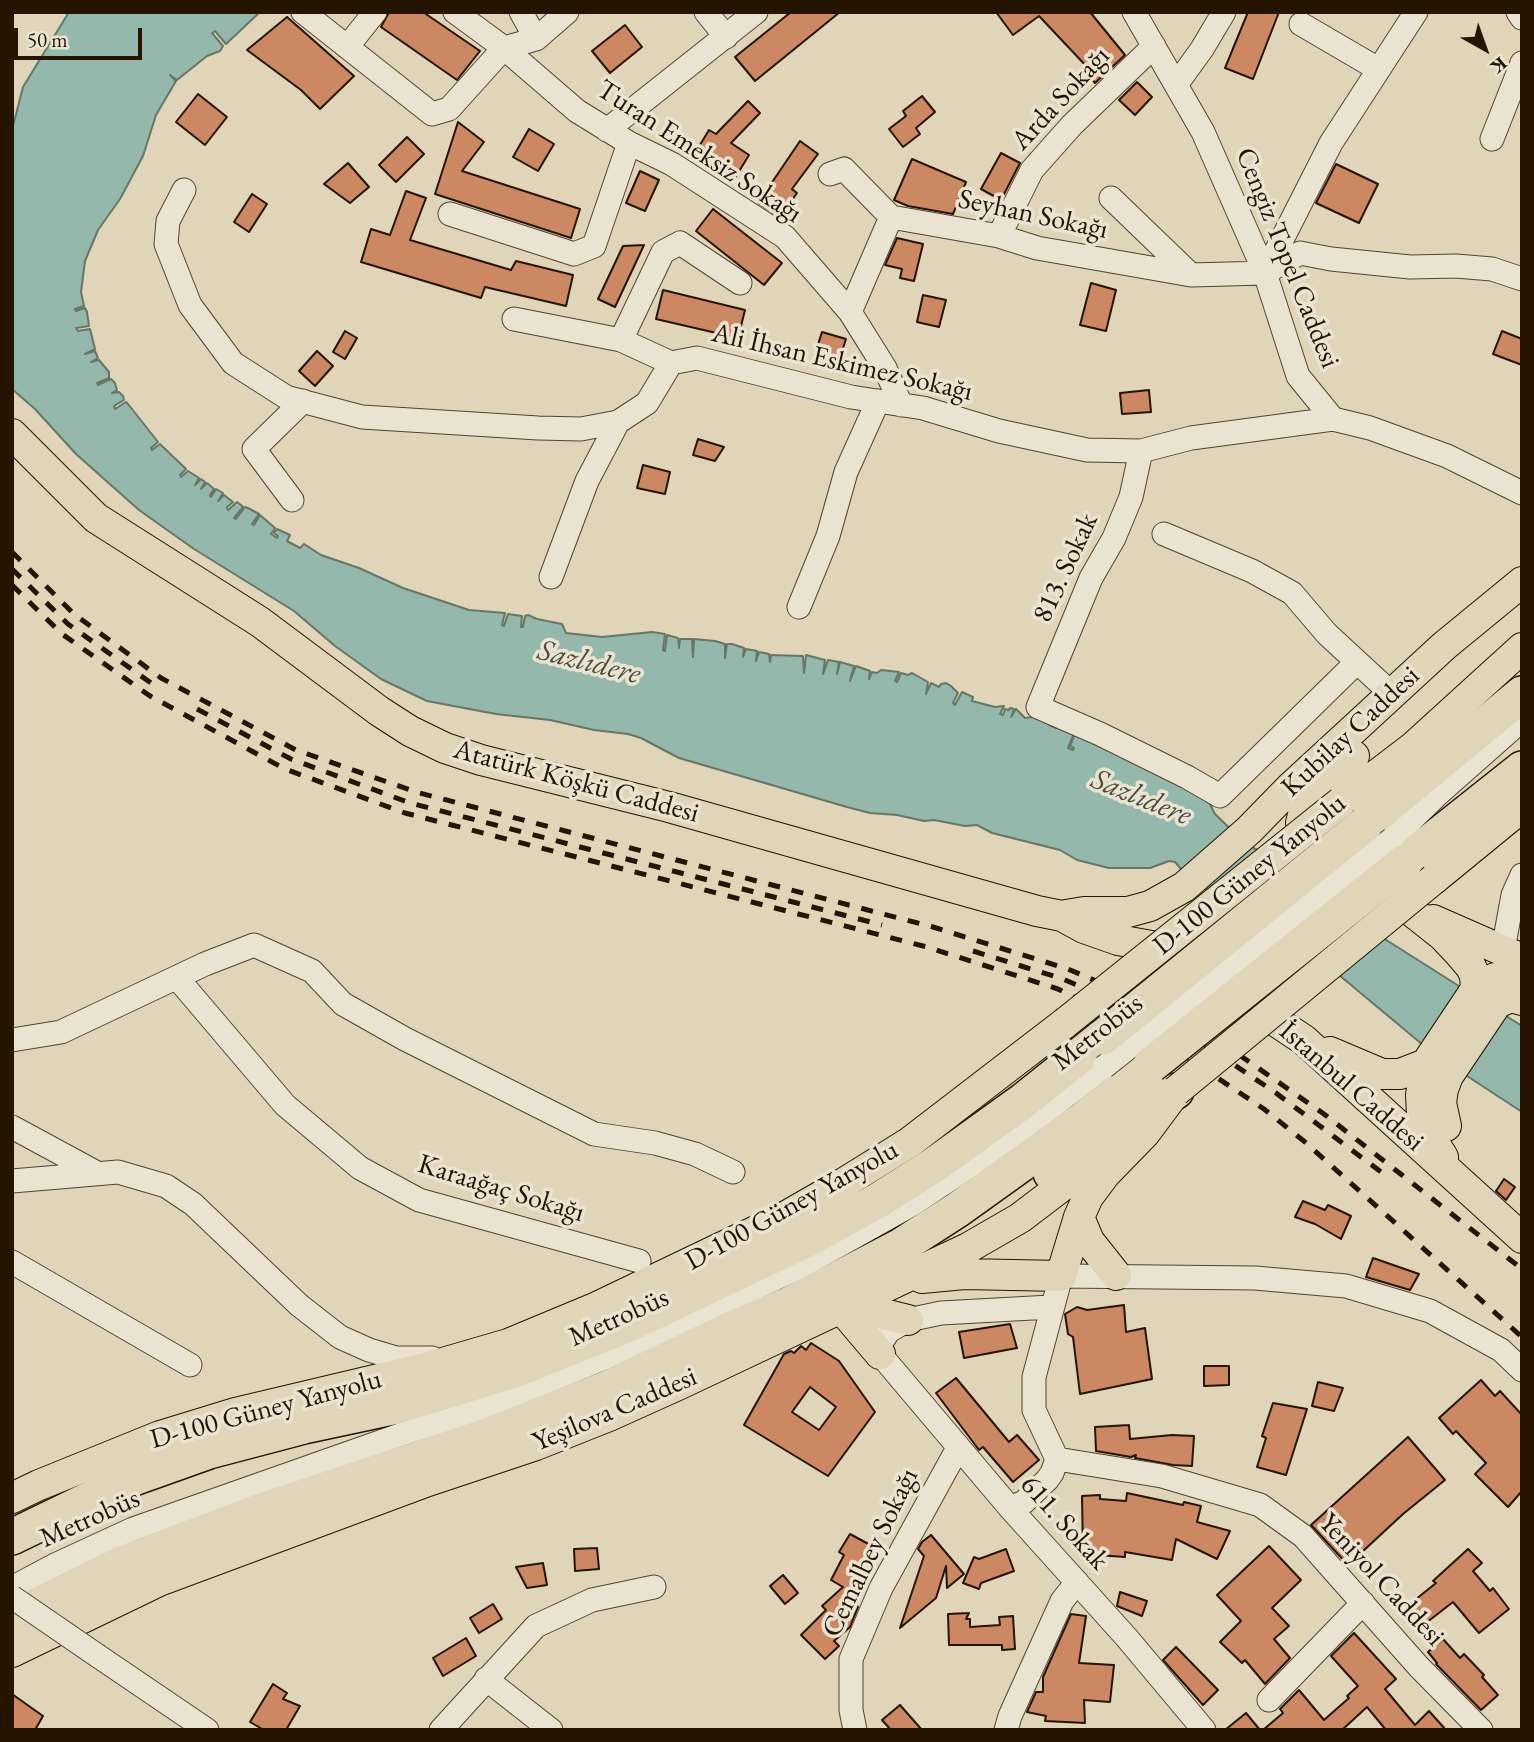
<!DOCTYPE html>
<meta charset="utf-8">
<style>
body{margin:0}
#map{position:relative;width:1534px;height:1742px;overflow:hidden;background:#e0d4b9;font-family:"EB Garamond",serif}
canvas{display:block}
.frame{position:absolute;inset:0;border:14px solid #241400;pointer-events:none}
.north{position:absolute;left:1450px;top:14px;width:70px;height:70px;-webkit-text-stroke:5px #ebe3d2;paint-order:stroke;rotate:140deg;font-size:19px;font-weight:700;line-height:28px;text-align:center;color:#241400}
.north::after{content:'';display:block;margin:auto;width:24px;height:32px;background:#241400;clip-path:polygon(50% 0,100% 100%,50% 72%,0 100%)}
.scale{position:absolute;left:14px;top:28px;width:128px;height:32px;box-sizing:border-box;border:4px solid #241400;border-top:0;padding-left:9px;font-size:21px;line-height:24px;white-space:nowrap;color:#241400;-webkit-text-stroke:5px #ebe3d2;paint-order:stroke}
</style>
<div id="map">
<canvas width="1534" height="1742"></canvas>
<div class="frame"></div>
<div class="north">K</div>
<div class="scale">50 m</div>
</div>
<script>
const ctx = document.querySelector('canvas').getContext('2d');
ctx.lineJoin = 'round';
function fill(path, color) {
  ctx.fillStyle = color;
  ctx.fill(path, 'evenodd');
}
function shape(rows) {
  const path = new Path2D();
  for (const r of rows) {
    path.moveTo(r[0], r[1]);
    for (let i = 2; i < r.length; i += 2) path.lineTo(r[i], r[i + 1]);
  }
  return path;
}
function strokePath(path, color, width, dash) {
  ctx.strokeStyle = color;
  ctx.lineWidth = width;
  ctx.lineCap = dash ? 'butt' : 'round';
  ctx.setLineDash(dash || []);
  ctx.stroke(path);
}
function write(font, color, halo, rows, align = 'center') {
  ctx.font = font + ' "EB Garamond",serif';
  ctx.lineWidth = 7;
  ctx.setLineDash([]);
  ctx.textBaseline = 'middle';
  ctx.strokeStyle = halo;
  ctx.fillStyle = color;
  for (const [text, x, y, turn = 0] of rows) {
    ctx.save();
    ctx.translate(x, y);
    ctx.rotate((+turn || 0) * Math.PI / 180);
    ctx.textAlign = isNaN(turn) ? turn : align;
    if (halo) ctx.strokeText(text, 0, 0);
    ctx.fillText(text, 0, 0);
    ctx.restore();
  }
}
const water = shape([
 [69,12,260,12,226,44,215,31,212,33,223,46,220,51,207,56,177,80,170,75,176,81,156,115,143,156,120,199,98,230,85,261,81,292,84,306,75,309,76,311,85,308,87,312,89,326,76,328,78,331,90,329,95,349,85,354,95,351,98,358,91,362,99,360,109,372,109,378,97,383,98,385,111,379,115,383,117,390,112,393,119,392,123,396,124,400,114,406,115,409,126,402,128,404,158,442,151,448,152,450,160,444,186,469,180,475,181,477,188,471,199,478,195,485,201,479,205,482,201,489,207,483,214,489,210,495,211,497,216,489,223,493,218,501,224,495,233,502,227,507,228,510,237,502,241,505,243,507,234,518,236,519,245,507,248,508,259,514,252,524,254,525,260,515,275,528,271,534,277,538,278,536,274,533,277,529,290,535,287,541,300,548,304,544,321,555,359,568,403,588,469,610,505,613,502,625,504,626,508,614,522,616,521,627,523,627,525,616,528,615,537,619,562,624,566,633,602,637,652,632,665,634,663,650,665,651,667,635,678,638,679,648,680,639,692,639,693,657,694,639,715,641,725,644,725,658,727,644,732,644,744,648,743,657,746,649,757,651,756,661,759,652,769,654,770,662,771,655,803,656,804,673,806,655,825,660,823,674,828,660,839,662,837,674,840,662,854,666,850,681,856,666,870,671,869,679,872,672,877,673,881,670,899,672,895,681,897,682,901,673,908,675,912,673,928,682,926,694,931,683,939,687,941,684,946,683,951,686,958,693,953,703,955,705,962,692,973,697,972,701,995,707,1004,706,1000,714,1003,715,1005,709,1009,710,1010,708,1014,709,1011,717,1016,709,1025,718,1039,716,1045,718,1048,724,1056,728,1063,726,1076,728,1068,748,1073,750,1074,748,1070,746,1077,729,1192,788,1210,804,1215,814,1246,844,1265,854,1301,886,1522,1026,1522,1112,1435,1055,1339,975,1256,921,1219,893,1195,885,1175,862,1169,861,1150,868,1109,868,1077,860,1060,850,992,833,977,825,965,826,934,820,924,821,897,815,870,813,847,807,679,758,641,738,628,734,594,730,550,720,496,714,427,701,381,679,335,646,294,611,194,549,139,510,76,454,35,409,12,389,13,126,23,87,69,12]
]);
fill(water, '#94b8ab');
strokePath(water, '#677667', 2);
const building = shape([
 [389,12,423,12,480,51,457,80,381,27,389,12],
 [791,12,840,12,755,81,735,57,791,12],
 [996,12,1090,12,1125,55,1095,83,1085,71,1088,68,1039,16,1013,35,996,12],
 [1248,12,1279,12,1253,79,1225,68,1248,12],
 [287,17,354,76,320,109,301,90,247,50,287,17],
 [625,25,642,47,610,73,592,51,625,25],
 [1137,82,1152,97,1135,115,1119,100,1137,82],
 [198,94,227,117,205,145,176,122,198,94],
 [922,96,935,112,916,128,920,134,903,147,889,129,906,116,903,111,922,96],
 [748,101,760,113,731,143,749,155,735,178,695,153,709,130,716,134,748,101],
 [458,122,484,142,462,171,580,209,571,238,435,194,458,122],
 [529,129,554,144,538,171,513,157,529,129],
 [407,137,424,154,396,182,379,165,407,137],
 [800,141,818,154,792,189,797,193,780,217,758,203,800,141],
 [1001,153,1020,163,1001,200,981,189,1001,153],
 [912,159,966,182,953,214,908,206,894,200,912,159],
 [348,163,369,187,350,203,324,184,348,163],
 [1336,164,1378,184,1359,223,1316,203,1336,164],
 [640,171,659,180,645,211,626,203,640,171],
 [406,191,426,198,410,240,511,270,516,261,573,275,566,306,485,287,481,298,361,262,371,229,390,235,406,191],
 [252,194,267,204,249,232,234,222,252,194],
 [713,209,782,263,764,285,696,231,713,209],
 [897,238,923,244,914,281,900,278,902,269,885,265,897,238],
 [644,245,615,307,598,299,623,246,644,245],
 [1091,283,1116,290,1106,331,1080,325,1091,283],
 [663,290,745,310,738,338,656,319,663,290],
 [923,295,946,300,939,327,917,322,923,295],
 [345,331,357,338,345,359,333,352,345,331],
 [1502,331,1522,339,1522,365,1493,354,1502,331],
 [822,332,846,339,838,364,814,357,822,332],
 [317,351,333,366,315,386,299,371,317,351],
 [1149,390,1151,412,1122,414,1120,393,1149,390],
 [698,439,724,447,715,461,693,455,698,439],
 [643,465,670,472,665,494,637,488,643,465],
 [1504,1179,1515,1187,1506,1200,1496,1191,1504,1179],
 [1303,1201,1325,1210,1328,1205,1351,1216,1341,1239,1315,1224,1295,1217,1303,1201],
 [1373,1258,1419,1274,1410,1290,1366,1277,1373,1258],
 [1124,1305,1126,1332,1145,1328,1152,1379,1080,1394,1073,1337,1068,1334,1065,1314,1077,1307,1087,1310,1124,1305],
 [1010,1324,1017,1348,964,1358,959,1332,1010,1324],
 [811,1343,839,1361,875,1412,828,1476,744,1425,784,1354,791,1351,794,1353,801,1346,806,1350,811,1343],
 [810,1387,836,1407,819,1430,792,1412,810,1387],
 [1204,1366,1229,1366,1229,1385,1204,1386,1204,1366],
 [956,1378,1009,1442,1017,1435,1039,1460,1013,1482,983,1447,979,1450,936,1393,956,1378],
 [1481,1380,1495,1396,1500,1391,1522,1415,1522,1491,1508,1507,1475,1474,1486,1463,1456,1431,1453,1434,1439,1418,1481,1380],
 [1318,1382,1343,1388,1334,1411,1312,1406,1318,1382],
 [1273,1403,1307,1409,1286,1475,1257,1467,1266,1438,1262,1436,1273,1403],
 [1129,1425,1130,1439,1172,1435,1194,1436,1192,1466,1173,1465,1135,1458,1136,1455,1131,1457,1096,1451,1095,1427,1129,1425],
 [1408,1437,1445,1480,1403,1514,1348,1565,1311,1525,1408,1437],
 [1127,1493,1183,1505,1184,1502,1201,1506,1197,1522,1230,1531,1217,1559,1176,1539,1172,1560,1125,1552,1125,1557,1083,1554,1082,1496,1100,1495,1100,1499,1126,1501,1127,1493],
 [850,1534,874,1547,861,1571,871,1565,851,1600,858,1607,850,1627,834,1641,839,1646,825,1659,801,1635,826,1610,822,1606,843,1587,831,1580,844,1555,839,1552,850,1534],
 [931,1535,964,1574,947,1588,946,1566,936,1598,900,1628,924,1556,918,1549,922,1542,931,1535],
 [1269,1546,1301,1580,1272,1608,1289,1626,1274,1639,1290,1658,1265,1684,1245,1660,1242,1663,1220,1642,1241,1621,1217,1595,1269,1546],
 [597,1548,599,1569,575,1571,574,1549,597,1548],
 [1006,1549,1014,1571,981,1583,979,1589,963,1583,974,1557,979,1559,1006,1549],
 [1468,1549,1482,1563,1473,1571,1490,1591,1493,1588,1509,1609,1479,1633,1453,1602,1426,1623,1417,1622,1405,1608,1436,1583,1433,1581,1468,1549],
 [543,1563,547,1585,527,1588,516,1567,543,1563],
 [783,1575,798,1593,785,1604,770,1586,783,1575],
 [1120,1592,1147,1601,1142,1616,1117,1606,1120,1592],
 [493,1604,502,1619,479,1633,470,1618,493,1604],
 [969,1613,966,1619,970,1619,970,1627,1000,1625,999,1617,1013,1616,1015,1649,1002,1650,1002,1645,949,1645,948,1614,969,1613],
 [1071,1614,1086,1616,1079,1663,1114,1665,1110,1702,1084,1700,1085,1723,1045,1721,1046,1716,1027,1712,1036,1692,1043,1692,1043,1677,1071,1614],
 [1354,1633,1396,1679,1385,1689,1415,1725,1429,1711,1446,1730,1386,1730,1367,1707,1342,1730,1263,1730,1283,1713,1280,1709,1299,1690,1324,1720,1349,1698,1347,1696,1358,1686,1331,1656,1354,1633],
 [466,1638,476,1656,443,1676,433,1658,466,1638],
 [1443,1639,1460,1658,1464,1654,1484,1675,1482,1677,1498,1695,1481,1710,1436,1664,1437,1663,1428,1652,1443,1639],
 [1176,1647,1218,1690,1203,1705,1163,1660,1176,1647],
 [273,1684,287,1693,283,1699,300,1706,286,1730,264,1730,250,1722,273,1684],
 [12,1694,43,1716,35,1730,12,1730,12,1694],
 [900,1705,922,1730,891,1730,882,1720,900,1705],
 [1246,1713,1260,1730,1225,1730,1246,1713]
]);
fill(building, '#cc8763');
strokePath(building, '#241400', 2);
const minor = shape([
 [303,12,432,114,449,109,504,48,536,39,567,12],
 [455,12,504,48,577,111,629,143,672,164,785,237,850,312,885,368,901,405],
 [521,12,536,39],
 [706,12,726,37],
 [1134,12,1203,132,1265,273,1298,376,1333,419,1370,428,1447,456,1522,493],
 [1518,12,1522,18],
 [1301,24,1378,69],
 [347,47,375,12],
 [1176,85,1202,49,1224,12],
 [607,130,756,12],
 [1492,139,1522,63],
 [830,174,844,169,891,217],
 [184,190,168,221,166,244,190,305,233,363,286,397,362,417,538,428,581,429,618,422,647,403,671,363,697,358,851,397,923,408,999,431,1087,450,1141,451,1191,438,1333,419],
 [1111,198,1191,275],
 [450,214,574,254,594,246,629,143],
 [999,236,1032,170,1072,125,1154,46],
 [1265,273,1331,143,1416,12],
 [1265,273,1300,253,1331,259,1410,267,1456,266,1492,269,1522,279],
 [850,312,891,217,999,236,1037,248,1191,275,1265,273],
 [514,319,621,340,671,363],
 [621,340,663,252,680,243,740,283],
 [1141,451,1131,497,1114,538,1091,578,1038,707,1100,734,1187,777,1220,796,1356,663],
 [292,500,254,449,303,401],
 [1164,534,1252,571,1292,593,1327,634,1392,694],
 [551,577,587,481,618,422],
 [799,607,828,536,846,472,878,401],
 [1392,839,1436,796,1522,720],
 [1503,950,1513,895,1522,875],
 [178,979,285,1105,360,1168,419,1200,639,1261],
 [12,1040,61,1032,205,964,254,945,312,971,343,1004,405,1039,594,1134,655,1143,695,1154,733,1172],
 [12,1127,97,1173],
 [12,1181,118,1172,166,1186,193,1204,299,1305,340,1337,369,1350,396,1358,432,1358],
 [12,1262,190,1365],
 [1051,1307,941,1313,908,1320,889,1331,882,1341,880,1354,1010,1508,1127,1638,1204,1730],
 [1057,1459,1162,1476,1260,1505,1303,1536,1419,1667,1481,1730],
 [1010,1508,1024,1502,1047,1480,1052,1473,1057,1459,1034,1410,1034,1377,1061,1276,1255,1278,1346,1286,1430,1311,1501,1350,1522,1370],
 [12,1588,55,1565,133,1529,411,1431,477,1411,636,1345,747,1292,804,1265,913,1204,1009,1140,1104,1067],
 [98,1656,207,1730],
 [486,1679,551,1730],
 [1269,1700,1363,1603],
 [441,1730,536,1626,592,1600,654,1587],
 [855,1730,851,1710,851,1659,881,1588,958,1448],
 [1006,1730,1010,1716,1062,1601,1077,1582]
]);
const major = shape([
 [12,434,96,518,260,622,379,711,410,731,445,748,481,760,669,807,1037,911,1062,916,1084,928,1118,940,1168,949,1176,955],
 [1341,802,1412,748,1522,648],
 [1301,823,1305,807,1312,797,1354,756],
 [1434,879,1522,807],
 [1385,890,1443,936,1459,953,1471,967,1475,976,1476,989],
 [1066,915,1084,912,1128,912,1150,906,1184,887,1249,830,1291,787,1444,646,1522,582],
 [1433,920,1522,959],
 [1247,1002,1304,1040,1522,1238],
 [1330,1052,1382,1074,1400,1074,1426,1064],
 [1446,1126,1441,1103,1443,1089,1448,1076,1497,1003,1511,997,1522,1000],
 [1443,1157,1427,1132,1422,1115,1421,1095,1426,1064,1476,989,1495,978,1516,978,1522,981],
 [1079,1217,1089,1241,1116,1275],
 [922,1278,964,1274,1061,1276,1079,1217,1088,1197,1106,1173,1145,1133,1174,1094],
 [841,1308,856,1307,908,1320],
 [841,1308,880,1354],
 [12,1498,39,1485,160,1436,235,1413,429,1367,508,1344,597,1307,783,1218,844,1183,910,1142,1065,1023],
 [12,1652,159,1581,428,1481,536,1445,609,1416,680,1384,968,1248,1020,1218,1091,1164]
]);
const highway = shape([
 [1365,824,1522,694],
 [1405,862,1522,769],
 [1051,1173,1130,1118,1176,1091],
 [12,1537,136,1477,209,1451,304,1426,393,1407,437,1394,520,1368,629,1324,812,1237,879,1200,934,1165,1023,1101,1103,1037],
 [12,1618,124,1563,176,1543,267,1509,487,1436,608,1388,725,1332,790,1304,901,1246,957,1210,1084,1119,1151,1065]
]);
strokePath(minor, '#53442e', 25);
strokePath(major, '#241400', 32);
strokePath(highway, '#241400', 38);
strokePath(minor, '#ebe3d2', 23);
strokePath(major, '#e0d4b9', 30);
strokePath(highway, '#e0d4b9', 35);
strokePath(shape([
 [12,552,74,614,161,678,296,750,416,792,933,927,1068,969,1192,1022,1324,1114,1522,1269],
 [12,569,68,624,151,683],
 [12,585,62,634,150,696,285,769,405,813,927,947,1058,989,1171,1047,1264,1109,1305,1142,1522,1337],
 [197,709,291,759,410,803,882,925],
 [973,951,1063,979,1184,1031,1276,1093,1381,1172]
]), '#241400', 5, [12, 12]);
const minorBridge = shape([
 [1104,1067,1392,839],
 [12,1597,98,1656]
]);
const majorBridge = shape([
 [1065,1023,1341,802],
 [1176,1091,1434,879]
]);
const highwayBridge = shape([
 [1103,1037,1365,824],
 [1151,1065,1405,862]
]);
strokePath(minorBridge, '#53442e', 25, []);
strokePath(majorBridge, '#241400', 32, []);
strokePath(highwayBridge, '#241400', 38, []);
strokePath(minorBridge, '#ebe3d2', 23);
strokePath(majorBridge, '#e0d4b9', 30);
strokePath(highwayBridge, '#e0d4b9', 35);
write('28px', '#241400', '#ebe3d2', [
 ["Arda Sokağı",1061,99,-47],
 ["Turan Emeksiz Sokağı",699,152,33],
 ["Seyhan Sokağı",1033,215,12],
 ["Cengiz Topel Caddesi",1287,258,68],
 ["Ali İhsan Eskimez Sokağı",842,363,13],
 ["813. Sokak",1066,568,-65],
 ["Kubilay Caddesi",1351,732,-43],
 ["Atatürk Köşkü Caddesi",576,782,15],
 ["D-100 Güney Yanyolu",1250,875,-39],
 ["Metrobüs",1098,1033,-38],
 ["İstanbul Caddesi",1351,1087,41],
 ["Karaağaç Sokağı",501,1189,17],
 ["D-100 Güney Yanyolu",792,1206,-29],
 ["Metrobüs",619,1318,-24],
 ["D-100 Güney Yanyolu",266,1410,-15],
 ["Yeşilova Caddesi",615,1410,-23],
 ["Metrobüs",90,1519,-24],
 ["611. Sokak",1064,1523,48],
 ["Cemalbey Sokağı",871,1553,-64],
 ["Yeniyol Caddesi",1381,1580,47]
]);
write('italic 30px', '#4b4d3c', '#ebe3d2', [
 ["Sazlıdere",589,663,14],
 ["Sazlıdere",1141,798,22]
]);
</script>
